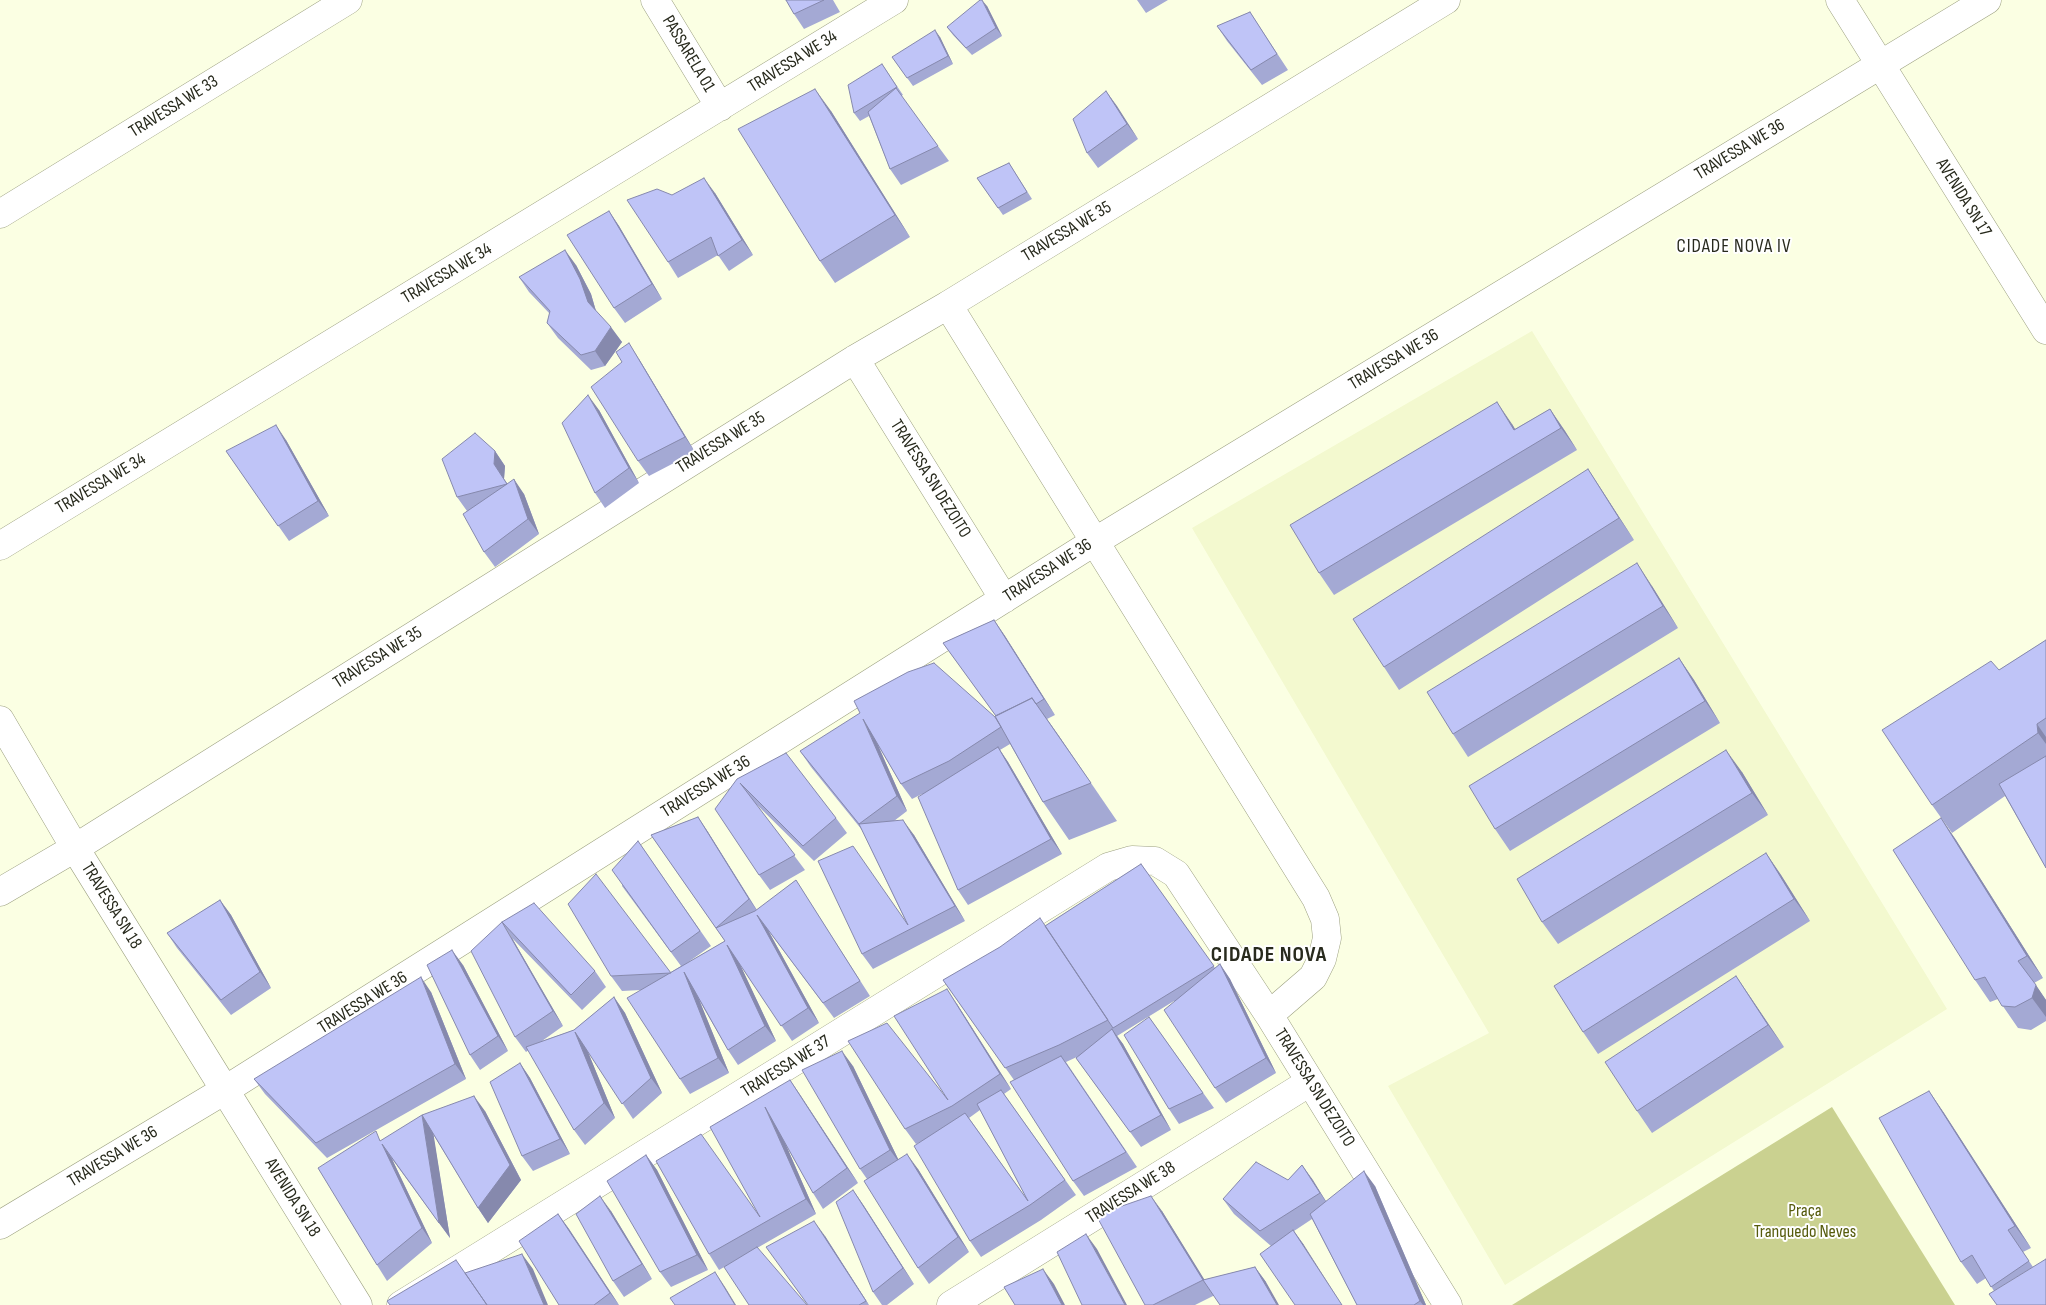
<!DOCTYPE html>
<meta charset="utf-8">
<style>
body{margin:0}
canvas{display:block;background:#fbffe3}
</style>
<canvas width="2046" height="1305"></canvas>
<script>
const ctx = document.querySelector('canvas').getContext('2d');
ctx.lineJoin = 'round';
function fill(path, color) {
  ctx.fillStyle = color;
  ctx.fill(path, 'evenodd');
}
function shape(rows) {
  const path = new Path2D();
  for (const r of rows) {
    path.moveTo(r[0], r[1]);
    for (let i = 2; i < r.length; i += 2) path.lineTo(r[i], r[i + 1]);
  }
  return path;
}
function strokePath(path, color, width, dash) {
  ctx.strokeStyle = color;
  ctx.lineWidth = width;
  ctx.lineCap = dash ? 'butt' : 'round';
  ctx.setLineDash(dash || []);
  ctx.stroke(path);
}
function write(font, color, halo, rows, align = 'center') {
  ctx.font = font + ' "Sofia Sans Condensed",sans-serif';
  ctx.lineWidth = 4;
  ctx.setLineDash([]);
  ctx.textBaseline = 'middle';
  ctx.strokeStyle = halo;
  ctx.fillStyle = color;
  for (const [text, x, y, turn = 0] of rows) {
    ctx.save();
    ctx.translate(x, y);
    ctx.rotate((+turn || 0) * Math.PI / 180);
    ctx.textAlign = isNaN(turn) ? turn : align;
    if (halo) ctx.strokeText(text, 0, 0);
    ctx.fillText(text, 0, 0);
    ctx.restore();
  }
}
fill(shape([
 [1532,331,1947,1009,1505,1285,1388,1086,1489,1033,1192,528]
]), '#f3f9cf');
fill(shape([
 [1832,1107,1955,1305,1512,1305]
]), '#cad190');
const minor = shape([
 [655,0,720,107],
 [0,214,348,0],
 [948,305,1316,898,1325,919,1327,938,1322,959,1313,977,1269,1015],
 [855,359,1004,599],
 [0,546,894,0],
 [0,720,75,848,358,1305],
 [0,892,75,848,855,359,948,305,1446,0],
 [0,1225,225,1090,1094,542,1987,0],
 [401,1305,1108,867,1132,860,1155,861,1176,874,1269,1015,1448,1305],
 [951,1305,1310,1082]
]);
const major = shape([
 [1840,0,2046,330]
]);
strokePath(minor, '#9ca080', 29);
strokePath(major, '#9ca080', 29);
strokePath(minor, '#fff', 28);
strokePath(major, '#fff', 28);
fill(shape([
 [786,0,833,0,840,12,804,29,794,14],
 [1137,0,1168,0,1146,13],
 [987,6,1002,36,972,55,953,35,947,27],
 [1250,12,1288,70,1262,85,1227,41,1217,26],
 [940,37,953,64,913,86,892,57],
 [882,64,903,95,901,96,949,161,901,185,890,169,869,116,860,121,854,113],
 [1106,91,1138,139,1098,168,1087,153],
 [831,111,910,237,835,283,820,261],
 [1009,163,1032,199,1003,215,977,178],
 [715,193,753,255,729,271,718,255,678,278,668,262,672,195],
 [609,211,619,226,662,299,625,323,614,308],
 [576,265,591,294,596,311,622,342,605,366,591,370,558,338,547,323,550,314,529,292,519,277],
 [639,359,695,452,649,476,638,461],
 [1550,409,1565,431,1577,450,1334,595,1319,573,1512,424,1515,429],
 [599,410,639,483,605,508,595,493],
 [286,440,329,516,289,541,226,451],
 [495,451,505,466,504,479,507,483,524,494,539,534,495,567,484,552,467,511,457,497],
 [1588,469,1603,492,1634,540,1399,690,1384,667],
 [1652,586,1678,628,1468,757,1453,734],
 [994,620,1005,636,1055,715,1047,719,1117,821,1069,840,1043,802,1010,744,1000,750,1008,762,1062,854,968,905,958,890,922,794,912,799,901,784,878,745,907,811,894,821,914,835,965,921,873,969,862,954,907,924,862,830,811,767,800,751,995,717,996,716,943,643],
 [2046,640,2046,868,2005,796,1952,833,1932,805,1999,670],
 [1679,658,1694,680,1720,723,1510,851,1495,829],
 [1742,772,1768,815,1558,944,1542,922],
 [737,779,836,818,847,833,814,861,754,802,805,870,770,890,759,875],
 [698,817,708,832,757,910,796,880,806,896,870,996,834,1018,768,930,819,1023,792,1041,739,963,776,1041,738,1065,728,1050,699,1000,729,1073,690,1094,680,1079,641,990,622,991,611,976,671,972,681,966,622,886,638,841,711,946,687,963,725,941,651,835],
 [1941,818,1956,840,2043,978,2034,983,2046,1000,2046,1021,2031,1030,2018,1028,1998,999,1990,1002,1975,980],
 [1766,853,1781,875,1810,921,1598,1054,1583,1032],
 [1141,864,1215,968,1220,964,1230,979,1276,1073,1226,1103,1215,1088,1174,1001,1117,1036,1123,1044,1171,1130,1141,1147,1076,1058,1079,1056,1066,1062,1137,1167,1084,1196,1073,1181,1014,1080,943,980,1045,926],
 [220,900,231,915,271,988,231,1015,177,948,167,933],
 [502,922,595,971,606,987,582,1010,512,938],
 [512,938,563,1026,542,1041,574,1030,614,997,625,1013,662,1093,633,1119,587,1050,615,1118,585,1145,574,1130,529,1050,526,1052,515,1037],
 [463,965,508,1051,480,1070,470,1055],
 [1736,976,1784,1047,1652,1133,1637,1111],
 [431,992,466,1079,327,1158,265,1094,254,1079],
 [957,1004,1011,1089,1004,1094,1076,1195,1041,1220,981,1257,970,1241,923,1141,916,1144,905,1129,948,1100],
 [980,1110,1028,1201,969,1118],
 [1149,1017,1214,1108,1179,1124,1169,1109],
 [520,1063,530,1078,570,1154,533,1171,522,1156],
 [853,1066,898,1159,918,1169,969,1252,929,1284,918,1268,867,1179,860,1169],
 [790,1080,858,1183,823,1209,813,1193,785,1143,816,1214,719,1270,709,1254,760,1217],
 [1929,1091,1944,1113,2031,1248,2023,1252,2033,1267,1994,1291,1986,1278,1977,1284,1961,1262],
 [485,1111,521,1180,488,1223,478,1208,433,1134,450,1238,392,1159,432,1243,387,1281,377,1265,382,1140],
 [646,1155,657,1170,708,1270,671,1287,660,1272],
 [1302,1165,1326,1201,1375,1186,1426,1305,1357,1305,1312,1219,1294,1231,1304,1245,1271,1246,1234,1214,1223,1199,1288,1180],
 [853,1190,864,1206,914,1284,887,1305,882,1305,873,1292],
 [611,1211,652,1279,624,1297,613,1281],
 [1162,1211,1204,1280,1255,1267,1266,1282,1213,1296,1195,1305,1145,1305],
 [558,1214,569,1229,619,1305,559,1305],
 [825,1236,869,1305,808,1305]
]), '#a4a9d4');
fill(shape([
 [982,0,987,6,1002,36,996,28],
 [935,30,940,37,953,64,948,56],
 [815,89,831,111,910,237,895,215],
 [1106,91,1117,106,1138,139,1127,124],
 [704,178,715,193,753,255,742,240],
 [609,211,619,226,662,299,652,284],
 [565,250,576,265,591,294,598,318,588,302],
 [611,327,622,342,605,366,595,351],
 [629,343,639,359,695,452,685,437],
 [588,395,599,410,639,483,629,468],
 [1497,402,1512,424,1527,449,1514,430],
 [1550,409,1565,431,1577,450,1561,428],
 [276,425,286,440,329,516,318,501],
 [495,451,505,466,504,479,517,499,494,464],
 [1588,469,1603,492,1634,540,1619,518],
 [514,479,524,494,539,534,528,519],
 [1637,563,1652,586,1678,628,1663,606],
 [994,620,1005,636,1055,715,1044,699],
 [1679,658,1694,680,1720,723,1705,701],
 [1032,698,1059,736,1117,821,1091,783],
 [863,719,873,734,907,811,897,796],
 [2037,724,2046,737,2046,744,2038,733],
 [998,747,1008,762,1062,854,1051,839],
 [1726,750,1742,772,1768,815,1752,793],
 [698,817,708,832,759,914,749,899],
 [1941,818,1956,840,2043,978,2027,956],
 [903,820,914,835,965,921,955,906],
 [1766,853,1781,875,1810,921,1794,899],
 [220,900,231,915,271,988,260,972],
 [757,915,768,930,819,1023,808,1008],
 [502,922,512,938,563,1026,553,1011],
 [727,945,738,960,776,1041,765,1026],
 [452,950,463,965,508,1051,498,1036],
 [1220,964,1230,979,1276,1073,1266,1058],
 [684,972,694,987,729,1073,718,1058],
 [1736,976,1751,998,1784,1047,1768,1025],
 [421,977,431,992,466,1079,455,1064],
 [2036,985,2046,1000,2046,1017,2032,998],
 [947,989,957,1004,1011,1089,1000,1074],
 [614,997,625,1013,662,1093,651,1078],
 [1112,1029,1123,1044,1171,1130,1161,1115],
 [575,1032,586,1047,615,1118,604,1103],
 [842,1051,853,1066,901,1165,890,1150],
 [520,1063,530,1078,570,1154,560,1139],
 [790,1080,801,1096,858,1183,847,1168],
 [1929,1091,1944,1113,2031,1248,2015,1226],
 [474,1096,485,1111,521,1180,488,1223,478,1208],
 [765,1107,776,1122,816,1214,806,1199],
 [422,1115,433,1131,450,1238,439,1223],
 [382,1144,392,1159,432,1243,422,1228],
 [907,1154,918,1169,969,1252,958,1237],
 [646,1155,657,1170,708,1270,697,1255],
 [1302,1165,1313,1180,1330,1208,1320,1193],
 [1364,1171,1375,1186,1426,1305,1423,1305,1420,1301],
 [853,1190,864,1206,914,1284,903,1268],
 [600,1196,611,1211,652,1279,642,1264],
 [1151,1196,1162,1211,1214,1295,1203,1280],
 [558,1214,569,1229,619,1305,610,1293],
 [814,1221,825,1236,869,1305,866,1301],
 [1293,1230,1304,1245,1342,1305],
 [1086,1234,1097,1249,1127,1305,1125,1305],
 [522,1254,533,1269,548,1305,544,1305],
 [1255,1267,1266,1282,1279,1305,1277,1305],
 [1043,1269,1054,1284,1065,1305,1062,1305],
 [715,1272,725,1287,736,1305,735,1305]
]), '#8689ad');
const building = shape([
 [786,0,824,0,794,14,786,0],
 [980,0,982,0,996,28,966,48,947,27,980,0],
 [1250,12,1277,54,1251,70,1217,26,1250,12],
 [935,30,948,56,907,78,892,57,935,30],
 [882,64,897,87,854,113,848,85,882,64],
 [896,88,938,146,890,169,868,112,896,88],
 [815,89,895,215,820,261,738,129,815,89],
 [1106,91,1127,124,1087,153,1073,119,1106,91],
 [1009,163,1027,192,998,208,977,178,1009,163],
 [704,178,742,240,718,256,711,237,668,262,627,200,657,189,672,195,704,178],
 [609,211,652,284,614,308,567,235,609,211],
 [565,250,580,279,588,302,611,327,595,351,581,355,547,323,550,311,519,277,565,250],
 [629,343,685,437,638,461,591,387,622,362,616,352,629,343],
 [588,395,629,468,595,493,562,423,588,395],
 [1497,402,1514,430,1550,409,1561,428,1319,573,1290,525,1497,402],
 [276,425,318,501,278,526,226,451,276,425],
 [475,433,495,451,494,464,507,484,514,479,528,519,484,552,463,514,507,484,457,497,442,459,475,433],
 [1588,469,1619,518,1384,667,1353,619,1588,469],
 [1637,563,1663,606,1453,734,1427,692,1637,563],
 [994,620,1044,699,1036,704,1032,698,996,716,943,643,994,620],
 [2046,640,2046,718,2037,724,2038,733,1932,805,1882,730,1991,661,1999,670,2046,640],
 [1679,658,1705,701,1495,829,1469,786,1679,658],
 [934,663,995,717,1001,727,949,761,901,784,863,719,897,796,859,824,800,751,860,713,854,701,908,672,934,663],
 [1032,698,1091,783,1043,802,995,716,1032,698],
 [998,747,1051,839,958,890,918,797,998,747],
 [1726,750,1752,793,1542,922,1517,879,1726,750],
 [786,753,836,818,803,846,740,783,795,855,759,875,715,809,737,779,786,753],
 [2046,756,2046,868,1999,784,2046,756],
 [698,817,749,899,716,928,755,911,796,880,860,981,823,1003,757,915,808,1008,781,1026,727,945,765,1026,728,1050,684,972,718,1058,680,1079,627,998,725,941,651,835,698,817],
 [1941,818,2027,956,2018,961,2036,985,2032,998,2015,1007,2002,1006,1985,977,1975,980,1893,850,1941,818],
 [903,820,955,906,862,954,818,861,853,846,908,925,859,824,903,820],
 [638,841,700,931,671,952,612,870,638,841],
 [1766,853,1794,899,1583,1032,1554,986,1766,853],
 [1141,864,1214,966,1113,1028,1045,926,1141,864],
 [596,874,671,973,611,976,568,904,596,874],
 [220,900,260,972,221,1000,167,933,220,900],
 [534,903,595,971,571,995,502,922,534,903],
 [1040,918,1108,1020,1059,1045,1005,1068,943,980,1000,947,1040,918],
 [502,922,553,1011,515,1037,471,951,502,922],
 [452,950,498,1036,470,1055,427,965,452,950],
 [1220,964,1266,1058,1215,1088,1164,1010,1220,964],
 [1736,976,1768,1025,1637,1111,1605,1062,1736,976],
 [421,977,455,1064,316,1143,254,1079,421,977],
 [947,989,1000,1074,952,1106,905,1129,848,1041,887,1023,948,1100,894,1016,947,989],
 [614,997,651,1078,622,1104,575,1032,604,1103,574,1130,526,1047,574,1030,614,997],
 [1149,1017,1203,1093,1169,1109,1124,1035,1149,1017],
 [1112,1029,1161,1115,1130,1132,1076,1058,1112,1029],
 [842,1051,890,1150,860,1169,802,1070,842,1051],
 [1061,1056,1126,1152,1073,1181,1010,1082,1061,1056],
 [520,1063,560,1139,522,1156,490,1082,520,1063],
 [790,1080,847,1168,813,1193,765,1107,806,1199,709,1254,656,1161,701,1134,760,1217,710,1127,790,1080],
 [1001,1090,1065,1180,1030,1205,970,1241,914,1146,965,1113,1028,1201,977,1104,1001,1090],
 [1929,1091,2015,1226,2008,1230,2029,1261,1991,1287,1972,1255,1961,1262,1879,1118,1929,1091],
 [474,1096,510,1165,478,1208,422,1115,439,1223,382,1144,422,1228,377,1265,318,1168,376,1131,380,1141,422,1115,474,1096],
 [907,1154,958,1237,918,1268,864,1181,907,1154],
 [646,1155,697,1255,660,1272,607,1181,646,1155],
 [1256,1162,1288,1180,1302,1165,1320,1193,1260,1231,1223,1199,1256,1162],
 [1364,1171,1420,1301,1414,1305,1357,1305,1310,1214,1364,1171],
 [853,1190,903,1268,873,1292,836,1202,853,1190],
 [600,1196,642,1264,613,1281,576,1214,600,1196],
 [1151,1196,1203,1280,1153,1305,1145,1305,1096,1215,1151,1196],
 [558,1214,610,1293,594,1305,559,1305,519,1241,558,1214],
 [814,1221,866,1301,859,1305,808,1305,766,1247,814,1221],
 [1293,1230,1342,1305,1295,1305,1260,1254,1293,1230],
 [1086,1234,1125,1305,1082,1305,1057,1252,1086,1234],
 [757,1247,807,1305,749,1305,724,1267,757,1247],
 [522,1254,544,1305,487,1305,465,1273,522,1254],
 [2046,1259,2046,1305,1997,1305,1989,1294,2046,1259],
 [456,1260,487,1305,390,1305,387,1301,456,1260],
 [1255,1267,1277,1305,1220,1305,1203,1280,1255,1267],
 [1043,1269,1062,1305,1015,1305,1004,1287,1043,1269],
 [715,1272,735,1305,675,1305,670,1298,715,1272]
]);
fill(building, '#bfc4f7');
strokePath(building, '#8689ad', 1);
write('18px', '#282a1d', '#fff', [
 ["PASSARELA 01",688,54,59],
 ["TRAVESSA WE 34",793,62,-32],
 ["TRAVESSA WE 33",174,107,-32],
 ["TRAVESSA WE 36",1740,150,-31],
 ["AVENIDA SN 17",1963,198,58],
 ["TRAVESSA WE 35",1067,232,-31],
 ["TRAVESSA WE 34",447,274,-31],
 ["TRAVESSA WE 36",1394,360,-31],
 ["TRAVESSA WE 35",721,443,-32],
 ["TRAVESSA SN DEZOITO",930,479,58],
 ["TRAVESSA WE 34",101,484,-31],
 ["TRAVESSA WE 36",1048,571,-33],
 ["TRAVESSA WE 35",378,658,-32],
 ["TRAVESSA WE 36",706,787,-32],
 ["TRAVESSA SN 18",111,906,58],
 ["TRAVESSA WE 36",363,1003,-32],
 ["TRAVESSA WE 37",786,1067,-32],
 ["TRAVESSA SN DEZOITO",1314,1088,58],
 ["TRAVESSA WE 36",113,1157,-31],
 ["TRAVESSA WE 38",1131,1193,-32],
 ["AVENIDA SN 18",292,1198,58]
]);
write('18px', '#565b0c', '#fff', [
 ["Praça",1805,1211],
 ["Tranquedo Neves",1805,1232]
]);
ctx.letterSpacing = '1px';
write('19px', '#282a1d', '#fff', [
 ["CIDADE NOVA IV",1734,247]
]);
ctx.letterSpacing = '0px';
ctx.letterSpacing = '1px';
write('bold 22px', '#282a1d', '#fff', [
 ["CIDADE NOVA",1269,955]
]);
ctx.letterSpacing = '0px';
</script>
